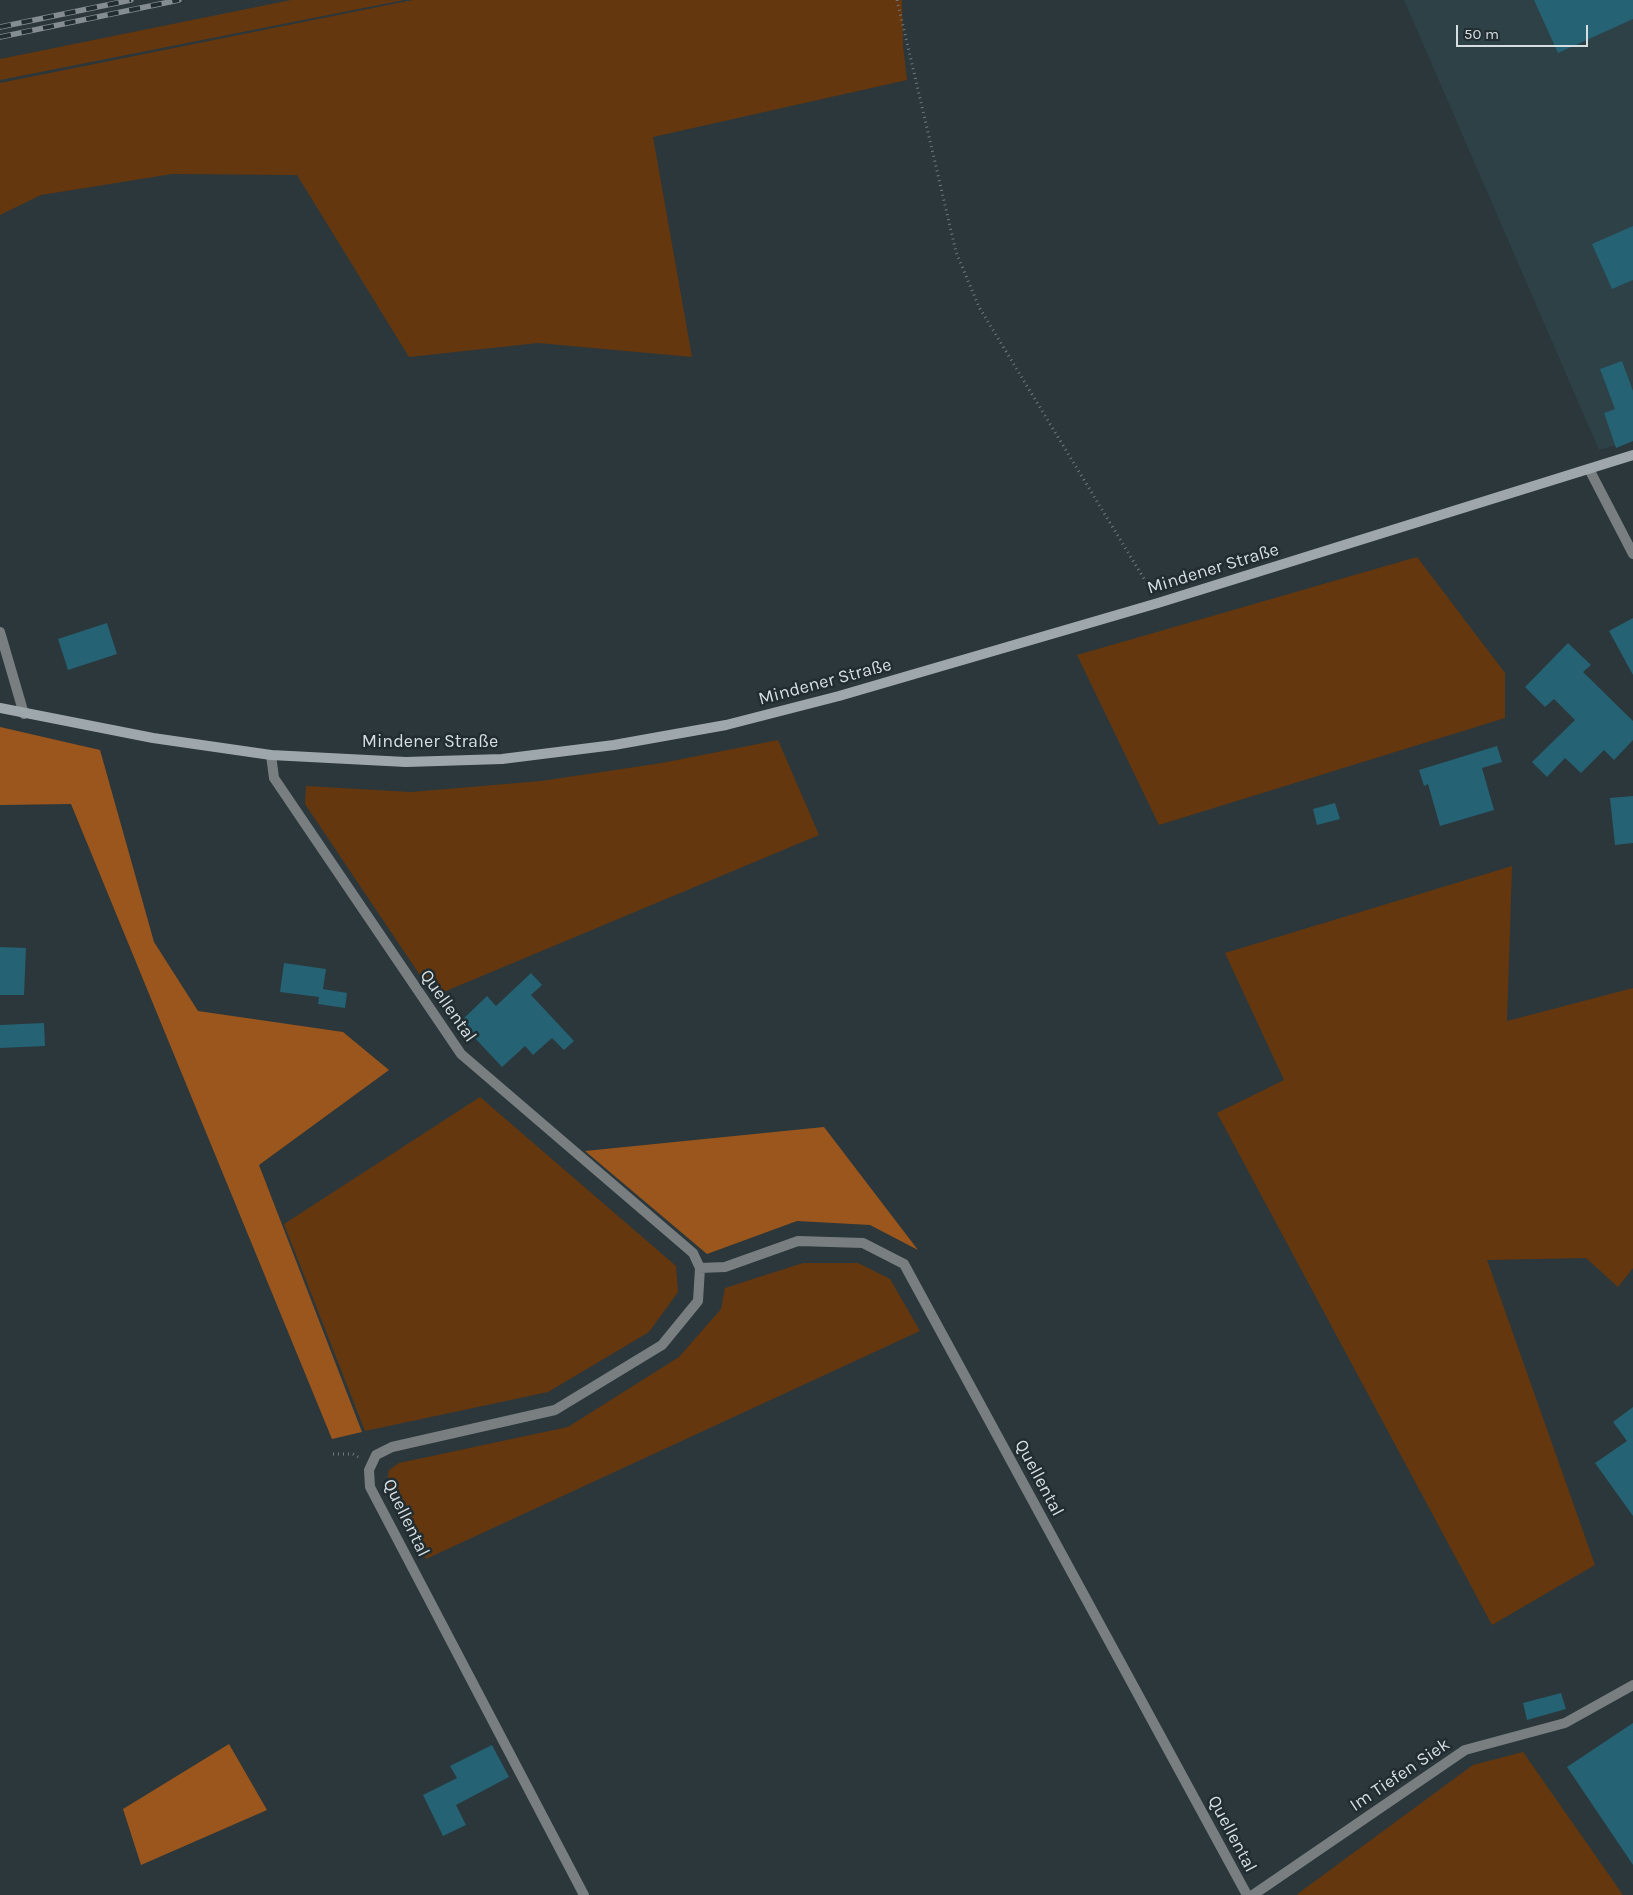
<!DOCTYPE html>
<meta charset="utf-8">
<style>
body{margin:0}
#map{position:relative;width:1633px;height:1895px;overflow:hidden;background:#2b373b;font-family:Karla,sans-serif}
canvas{display:block}
.scale{position:absolute;left:1456px;top:25px;width:132px;height:22px;box-sizing:border-box;border:2px solid #d6dee1;border-top:0;padding-left:6px;font-size:15px;line-height:18px;white-space:nowrap;color:#d6dee1;-webkit-text-stroke:4px #212d31;paint-order:stroke}
</style>
<div id="map">
<canvas width="1633" height="1895"></canvas>
<div class="scale">50 m</div>
</div>
<script>
const ctx = document.querySelector('canvas').getContext('2d');
ctx.lineJoin = 'round';
function fill(path, color) {
  ctx.fillStyle = color;
  ctx.fill(path, 'evenodd');
}
function shape(rows) {
  const path = new Path2D();
  for (const r of rows) {
    path.moveTo(r[0], r[1]);
    for (let i = 2; i < r.length; i += 2) path.lineTo(r[i], r[i + 1]);
  }
  return path;
}
function strokePath(path, color, width, dash) {
  ctx.strokeStyle = color;
  ctx.lineWidth = width;
  ctx.lineCap = dash ? 'butt' : 'round';
  ctx.setLineDash(dash || []);
  ctx.stroke(path);
}
function write(font, color, halo, rows, align = 'center') {
  ctx.font = font + ' Karla,sans-serif';
  ctx.lineWidth = 5;
  ctx.setLineDash([]);
  ctx.textBaseline = 'middle';
  ctx.strokeStyle = halo;
  ctx.fillStyle = color;
  for (const [text, x, y, turn = 0] of rows) {
    ctx.save();
    ctx.translate(x, y);
    ctx.rotate((+turn || 0) * Math.PI / 180);
    ctx.textAlign = isNaN(turn) ? turn : align;
    if (halo) ctx.strokeText(text, 0, 0);
    ctx.fillText(text, 0, 0);
    ctx.restore();
  }
}
fill(shape([
 [1404,0,1633,0,1633,440,1599,450]
]), '#2d4147');
fill(shape([
 [291,0,404,0,0,80,0,59],
 [413,0,902,0,903,46,907,80,653,137,692,357,538,343,409,357,297,175,172,174,41,195,0,215,0,83],
 [1417,557,1505,673,1505,718,1159,825,1077,655],
 [778,740,819,835,434,996,305,804,306,786,411,792,541,781,662,763],
 [1512,866,1507,1021,1633,988,1633,1268,1618,1287,1586,1258,1487,1260,1595,1565,1492,1625,1217,1113,1284,1080,1225,953],
 [480,1097,676,1266,678,1292,649,1332,548,1392,365,1431,284,1224],
 [803,1263,858,1263,890,1279,920,1331,426,1559,387,1483,389,1470,399,1463,568,1427,679,1357,721,1309,725,1288],
 [1523,1752,1623,1895,1296,1895,1473,1765]
]), '#65370f');
fill(shape([
 [0,727,100,750,154,942,198,1011,343,1032,389,1070,259,1165,362,1432,332,1439,71,804,0,805],
 [824,1127,918,1250,870,1225,797,1221,707,1254,585,1151],
 [229,1744,267,1810,141,1865,123,1809]
]), '#9a561c');
fill(shape([
 [1534,0,1633,0,1633,19,1558,53],
 [1633,226,1633,280,1612,289,1592,244],
 [1622,361,1633,391,1633,441,1616,448,1604,413,1615,409,1600,369],
 [1633,618,1633,675,1609,631],
 [107,623,117,654,68,670,58,639],
 [1568,643,1591,665,1583,672,1633,721,1633,740,1614,760,1604,750,1581,773,1565,758,1547,777,1532,762,1575,720,1554,699,1545,707,1525,687],
 [1497,746,1502,762,1482,768,1494,810,1440,826,1428,784,1424,786,1419,770],
 [1633,796,1633,843,1615,845,1610,798],
 [1335,803,1340,819,1317,825,1313,809],
 [0,947,26,948,24,995,0,995],
 [284,963,326,969,323,989,347,993,345,1008,318,1004,319,997,280,992],
 [531,973,542,985,531,995,574,1041,564,1050,552,1038,533,1055,525,1046,502,1067,460,1022,487,996,496,1006],
 [44,1023,45,1046,0,1048,0,1025],
 [1633,1407,1633,1516,1595,1463,1627,1441,1613,1422],
 [1561,1693,1566,1709,1527,1720,1523,1703],
 [1633,1723,1633,1865,1567,1767],
 [492,1745,509,1777,456,1805,466,1825,443,1836,423,1795,457,1778,450,1766]
]), '#256273');
strokePath(shape([
 [897,0,956,252,979,307,1152,592],
 [333,1454,353,1454,360,1458]
]), '#6f7a7d', 3, [1, 4]);
strokePath(shape([
 [1589,469,1633,554],
 [0,632,24,714],
 [271,755,274,778,461,1054,693,1253,700,1268,698,1301,662,1345,555,1410,392,1447,376,1455,369,1470,370,1487,584,1895],
 [700,1268,725,1267,798,1241,863,1243,904,1264,1247,1895],
 [1253,1895,1465,1750,1565,1723,1633,1685]
]), '#797f81', 10);
strokePath(shape([
 [0,708,153,738,271,755,406,762,502,759,614,745,726,725,839,696,1158,603,1633,455]
]), '#9ea8ac', 10);
const rail = shape([
 [0,27,131,0],
 [0,37,179,0]
]);
strokePath(rail, '#848d91', 5.5);
strokePath(rail, '#212d31', 4, [11]);
write('18px', '#d6dee1', '#212d31', [
 ["Mindener Straße",1213,569,-17],
 ["Mindener Straße",825,682,-15],
 ["Mindener Straße",430,742],
 ["Quellental",448,1006,55],
 ["Quellental",1039,1478,62],
 ["Quellental",406,1518,64],
 ["Im Tiefen Siek",1400,1775,-34],
 ["Quellental",1232,1834,62]
]);
</script>
